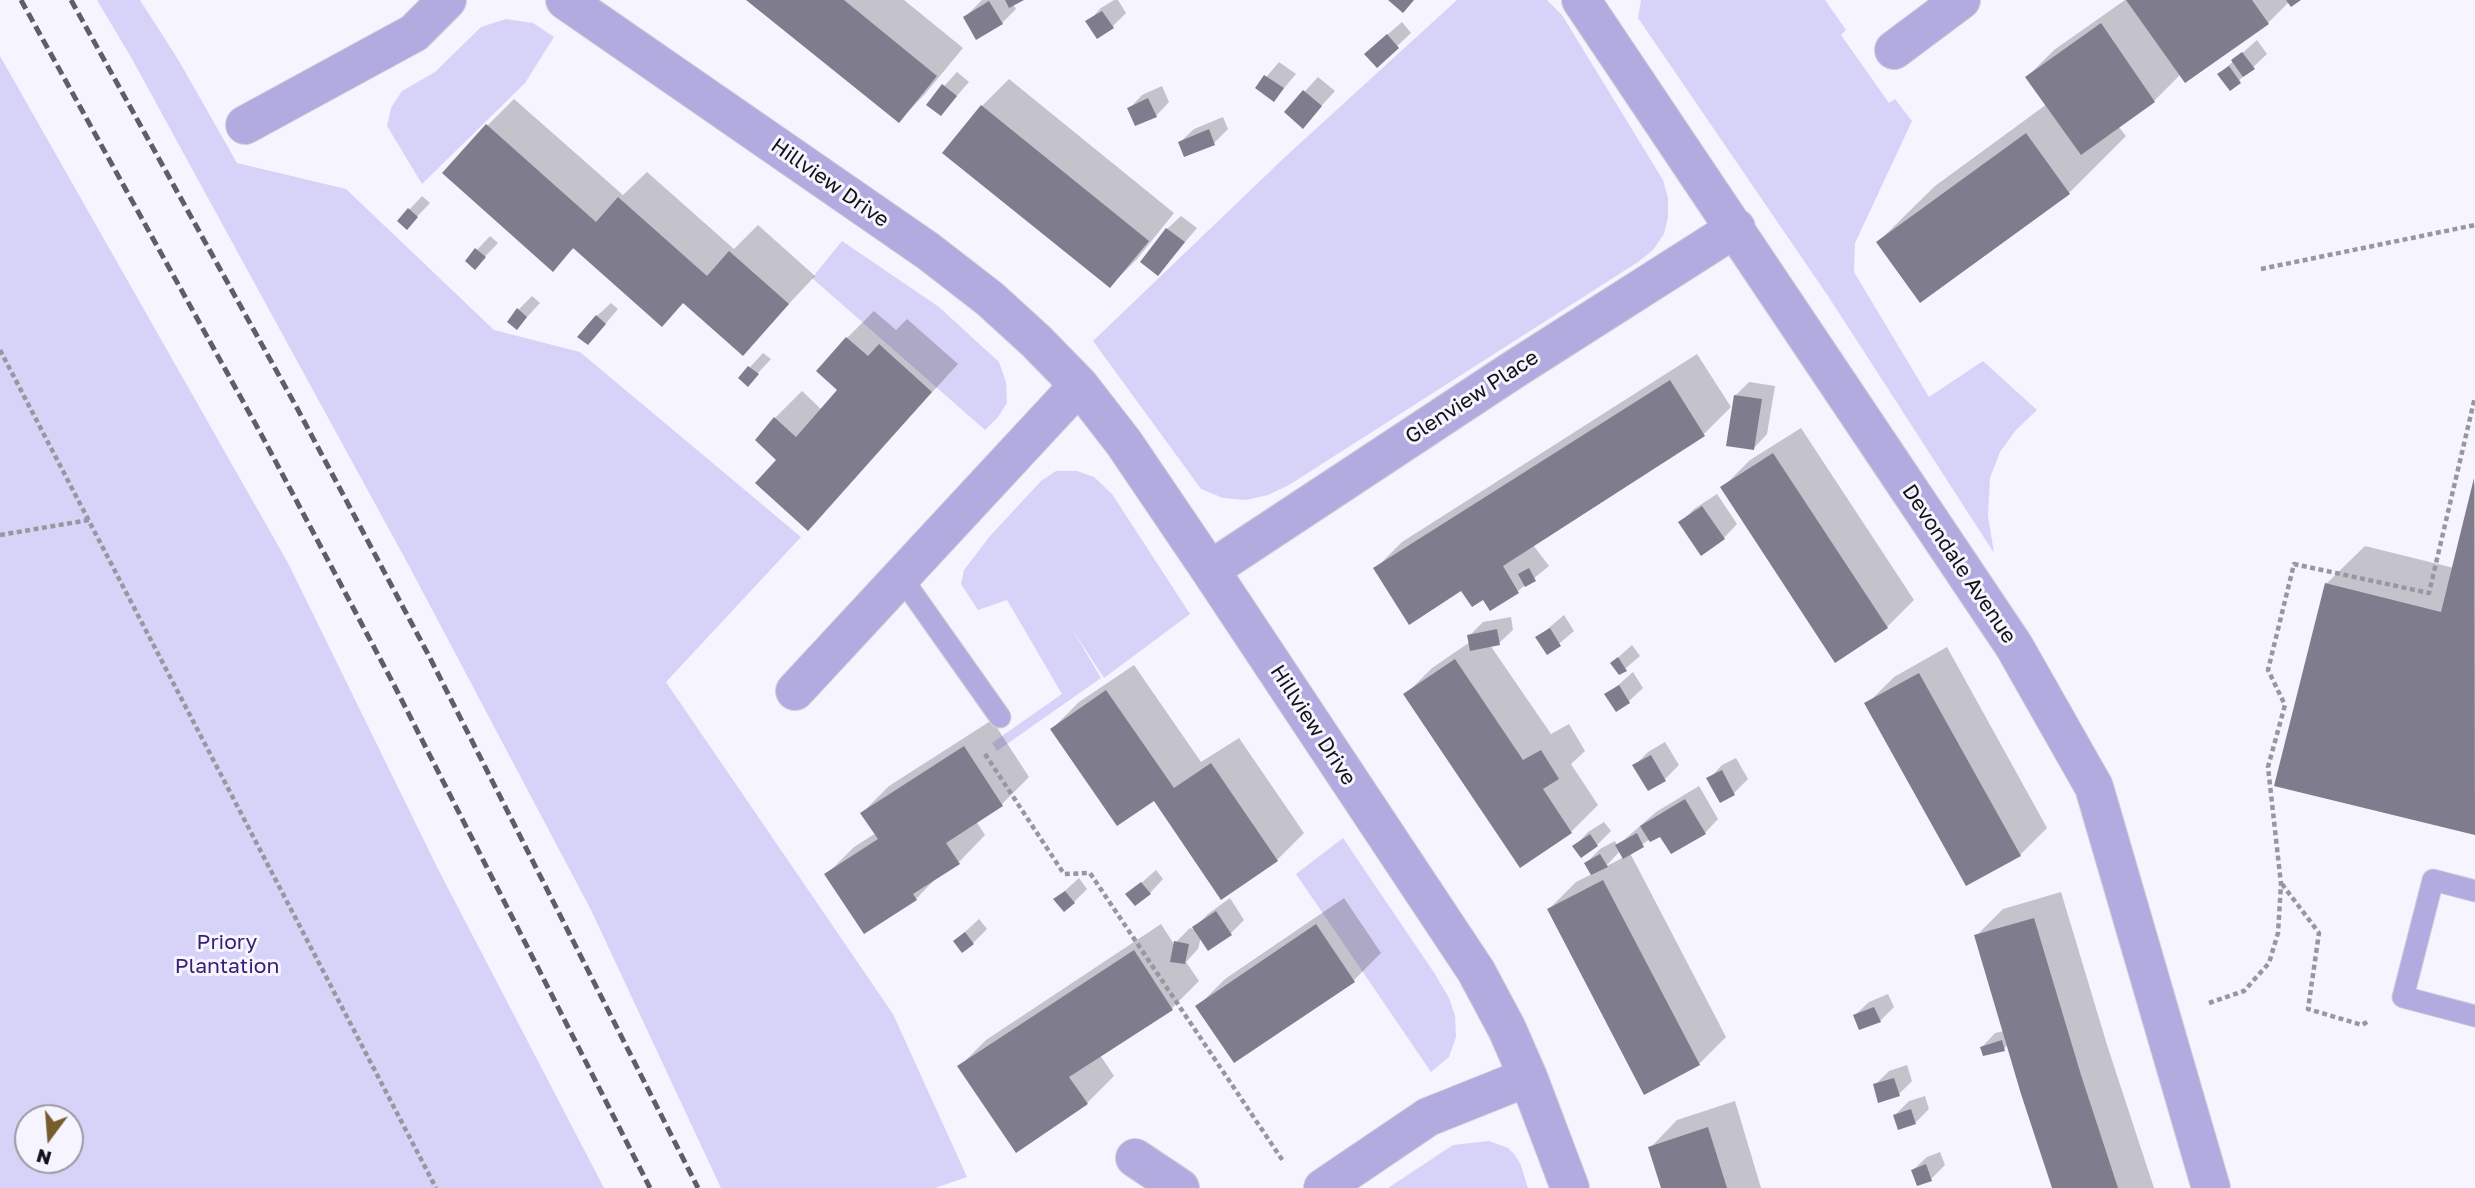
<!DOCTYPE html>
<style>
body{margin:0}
#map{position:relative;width:2475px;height:1188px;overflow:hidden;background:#f5f4ff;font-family:"Golos Text",sans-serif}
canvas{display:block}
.north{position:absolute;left:14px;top:1104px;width:70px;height:70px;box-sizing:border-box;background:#f5f4ff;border:2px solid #9a9aa2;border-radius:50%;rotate:196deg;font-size:19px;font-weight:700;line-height:28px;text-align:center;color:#121217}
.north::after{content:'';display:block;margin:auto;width:24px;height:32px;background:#775d2e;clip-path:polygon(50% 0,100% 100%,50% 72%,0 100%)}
</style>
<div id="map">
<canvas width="2475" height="1188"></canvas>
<div class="north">N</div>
</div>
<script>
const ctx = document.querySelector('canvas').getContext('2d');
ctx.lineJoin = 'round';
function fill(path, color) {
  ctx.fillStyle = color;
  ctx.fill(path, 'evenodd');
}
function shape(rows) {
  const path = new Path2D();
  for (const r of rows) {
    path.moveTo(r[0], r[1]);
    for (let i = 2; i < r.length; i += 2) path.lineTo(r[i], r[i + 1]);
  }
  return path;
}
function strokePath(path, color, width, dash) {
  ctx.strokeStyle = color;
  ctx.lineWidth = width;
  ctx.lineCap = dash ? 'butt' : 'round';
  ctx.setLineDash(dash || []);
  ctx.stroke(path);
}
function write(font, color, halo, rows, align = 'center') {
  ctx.font = font + ' "Golos Text",sans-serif';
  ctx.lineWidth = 6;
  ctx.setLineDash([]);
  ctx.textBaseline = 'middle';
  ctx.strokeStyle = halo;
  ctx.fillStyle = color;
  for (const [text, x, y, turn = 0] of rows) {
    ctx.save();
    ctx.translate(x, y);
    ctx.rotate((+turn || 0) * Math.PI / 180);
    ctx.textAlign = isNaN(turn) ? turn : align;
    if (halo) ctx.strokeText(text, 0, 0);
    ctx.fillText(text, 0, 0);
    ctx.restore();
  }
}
fill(shape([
 [97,0,140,0,179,61,237,163,346,189,494,330,580,352,801,537,666,682,893,1014,967,1177,935,1188,721,1188,591,910,408,564,132,59],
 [1457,0,1547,0,1562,15,1663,180,1668,198,1668,217,1664,234,1653,250,1638,262,1289,485,1268,495,1246,500,1223,498,1201,489,1093,341,1285,157],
 [1641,0,1825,0,1846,30,1841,35,1889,103,1895,99,1912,121,1855,243,1854,272,1929,397,1983,361,2037,410,2016,430,2000,452,1990,478,1988,516,1994,553,1828,296,1638,18],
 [506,19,533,23,554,37,525,83,422,184,387,126,391,108,402,91,435,72,481,27],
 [0,56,288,563,438,869,604,1188,0,1188],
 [28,1118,70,1118,70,1160,28,1160],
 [842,241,939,307,999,362,1006,382,1007,403,998,417,985,430,812,278],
 [1056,471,1077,471,1094,477,1112,494,1190,614,1104,678,1072,629,1101,678,997,751,992,743,1062,694,1007,600,978,610,961,584,964,570,990,536,1041,481],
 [1343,838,1435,974,1449,998,1455,1016,1456,1037,1449,1057,1431,1072,1296,874],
 [1489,1141,1508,1148,1514,1154,1520,1163,1528,1188,1388,1188,1453,1145]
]), '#d7d3f8');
fill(shape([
 [749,0,904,0,963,48,925,94,899,121],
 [982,0,1020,0,1013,4,1016,9,1002,23,965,17],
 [1114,0,1118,0,1126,13,1113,26,1097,37,1088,22,1101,8],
 [2125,0,2297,0,2289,2,2268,23,2181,74,2154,101,2118,126,2126,136,2069,193,1878,242,1935,186,2047,104,2027,77,2054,50],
 [1402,22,1411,33,1377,65,1380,41],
 [2257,40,2267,54,2230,89,2219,74],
 [1279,62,1296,74,1274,100,1257,88],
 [957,72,969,82,941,114,928,104],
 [1318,77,1335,91,1303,126,1286,112],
 [1009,79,1174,213,1137,259,1110,286,944,153,982,106],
 [1162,86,1169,102,1156,116,1129,109,1142,95],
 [514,99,623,195,647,172,734,249,758,225,815,276,742,354,684,302,662,325,575,247,552,269,487,126],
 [1223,117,1228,129,1214,143,1180,142,1194,129],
 [422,196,430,203,407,227,409,210],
 [1181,216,1197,228,1158,274,1167,229],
 [490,236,498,243,475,267,477,250],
 [532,296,540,303,517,328,519,309],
 [611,303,618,309,601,329,597,316],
 [874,311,896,330,907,319,958,364,808,528,778,460,775,418,802,391,822,410,840,390,847,338],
 [763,353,771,359,747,385,740,378],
 [1697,354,1731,407,1704,434,1533,545,1549,566,1518,591,1491,608,1484,598,1462,588,1375,569,1402,542],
 [1749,382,1775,386,1767,434,1754,448,1735,396],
 [1801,428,1914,600,1887,627,1723,487,1750,460],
 [2475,482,2475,834,2277,785,2326,584,2365,546,2454,568],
 [1717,494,1737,524,1724,538,1681,522,1694,509],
 [1564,615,1574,631,1548,653,1537,638],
 [1511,617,1513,630,1499,643,1490,645,1551,734,1569,724,1585,751,1571,764,1598,805,1571,832,1520,865,1405,695,1432,668,1470,642,1469,636,1483,622],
 [1632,645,1640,656,1620,673,1612,663],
 [1947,647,2047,828,2020,855,1867,704,1894,677],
 [1134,665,1201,762,1239,738,1304,833,1277,860,1154,798,1052,729,1079,702],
 [1633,672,1643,688,1629,701,1617,709,1607,695],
 [992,720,1029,777,1002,804,976,821,985,835,959,862,940,874,916,899,827,874,854,847,876,833,862,813,889,786],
 [1665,742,1679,765,1665,779,1648,789,1635,765,1648,752],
 [1736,758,1748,779,1734,793,1720,800,1709,779,1722,765],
 [1699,786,1718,819,1705,833,1661,834,1650,839,1630,853,1726,1037,1699,1064,1549,909,1576,882,1592,874,1586,863,1600,849,1615,841,1617,846,1656,812],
 [1620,851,1624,857,1607,866,1607,865],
 [1604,822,1611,831,1597,845,1575,846,1588,832],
 [1156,870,1163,879,1150,893,1128,895],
 [1079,878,1087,889,1074,902,1056,899],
 [2061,892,2108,1048,2154,1188,2054,1188,2008,1044,2004,1049,1982,1047,1995,1033,2004,1031,1976,936,2003,909],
 [1230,898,1244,920,1231,933,1201,937,1198,949,1186,962,1199,981,1172,1008,1100,1055,1114,1076,1087,1103,1017,1150,959,1067,986,1040,1161,924,1174,944,1190,928,1193,929,1208,914],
 [1344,898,1381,953,1354,980,1198,1006,1225,979],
 [979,919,987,929,973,943,955,941],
 [1888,994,1894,1007,1880,1021,1855,1015,1869,1002],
 [1907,1065,1912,1081,1899,1094,1875,1085,1889,1071],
 [1925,1096,1929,1109,1915,1123,1895,1115,1909,1101],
 [1735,1101,1761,1188,1662,1188,1650,1148,1677,1120],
 [1940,1152,1945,1165,1931,1179,1913,1170,1927,1157]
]), '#0003');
fill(shape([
 [746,0,844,0,937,76,899,123],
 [1005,0,1024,0,1009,8],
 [1388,0,1414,0,1403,13],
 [2126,0,2252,0,2269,24,2185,83],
 [2286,0,2301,0,2291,7],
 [989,1,1003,24,976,40,963,17],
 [1102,11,1114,28,1097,39,1085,21],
 [2101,23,2155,102,2081,155,2025,77],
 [1387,34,1399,48,1377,68,1364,54],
 [2242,52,2255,69,2243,77,2231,60],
 [2229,66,2241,83,2230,91,2217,74],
 [1264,75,1284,88,1274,102,1255,88],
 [942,84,957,96,941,116,926,105],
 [1303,90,1322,106,1303,129,1284,112],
 [1148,98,1157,117,1135,126,1127,108],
 [981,105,1149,241,1110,288,942,153],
 [486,124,596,222,618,197,707,276,729,251,789,304,743,356,683,303,662,327,573,248,553,272,442,173],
 [1209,129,1215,145,1184,157,1178,142],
 [2026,133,2070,194,1920,303,1876,242],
 [408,208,418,217,407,230,397,221],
 [1166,228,1185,242,1158,276,1140,262],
 [475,248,486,257,475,270,465,261],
 [517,308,527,317,517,330,507,322],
 [596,315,606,324,588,345,577,337],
 [846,337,868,356,879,344,932,392,808,531,755,483,776,460,755,440,774,417,796,437,837,390,816,371],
 [748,366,759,374,748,387,738,378],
 [1670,380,1705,436,1503,566,1519,593,1490,611,1483,600,1472,607,1461,591,1409,625,1373,568],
 [1734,395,1762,399,1754,450,1726,446],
 [1773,453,1888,628,1835,663,1720,487],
 [2474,478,2475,835,2274,786,2325,583,2441,612],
 [1702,506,1725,539,1701,556,1678,522],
 [1529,568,1536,581,1525,587,1518,574],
 [1550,628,1561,646,1547,655,1535,637],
 [1497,629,1500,645,1470,651,1467,635],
 [1618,657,1627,671,1619,675,1610,663],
 [1455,659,1523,760,1541,750,1559,779,1543,789,1572,833,1520,868,1403,694],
 [1919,673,2021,856,1966,886,1864,703],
 [1619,685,1630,703,1616,712,1604,694],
 [1106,690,1174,788,1211,763,1278,861,1221,900,1154,801,1117,826,1050,729],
 [964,746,1003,806,946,843,960,864,913,894,917,900,864,934,824,874,878,839,860,813],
 [1651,755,1666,781,1648,791,1632,765],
 [1722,770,1735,795,1720,803,1706,778],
 [1685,799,1706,834,1671,854,1660,837,1650,842,1640,826],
 [1637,833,1644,847,1623,859,1615,845],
 [1590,834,1598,846,1581,858,1572,846],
 [1600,854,1608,867,1591,875,1584,863],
 [1603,880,1700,1065,1644,1095,1547,909],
 [1141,882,1151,894,1135,906,1125,894],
 [1065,891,1075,903,1064,912,1053,899],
 [1216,911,1232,935,1208,951,1192,927],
 [2034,918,2081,1075,2118,1188,2052,1188,2021,1094,1974,935],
 [1316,924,1355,982,1234,1063,1195,1006],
 [965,932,974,944,962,953,953,941],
 [1174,941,1189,944,1185,964,1170,962],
 [1134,950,1173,1010,1069,1077,1088,1104,1016,1153,957,1066],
 [1874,1007,1881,1022,1859,1030,1853,1015],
 [2002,1040,2005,1051,1983,1056,1980,1047],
 [1894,1078,1900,1096,1878,1103,1873,1084],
 [1911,1109,1916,1124,1898,1130,1893,1115],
 [1708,1127,1727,1188,1661,1188,1648,1147],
 [1926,1164,1932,1181,1917,1186,1911,1170]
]), '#7f7d8d');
const lane = shape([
 [901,577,1000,717],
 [2475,891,2433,880,2403,997,2475,1016]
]);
const street = shape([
 [565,0,928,251,990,299,1036,341,1079,385,1124,443,1210,570,1476,971,1507,1029,1528,1077,1570,1188],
 [1581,0,2014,646,2094,787,2211,1188],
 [1894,50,1961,0],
 [245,125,414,33,447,0],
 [1210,570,1513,370,1736,228],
 [795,691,1079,385],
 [1135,1158,1180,1188],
 [1323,1188,1428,1117,1528,1077]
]);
strokePath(lane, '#d1d0da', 23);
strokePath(street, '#d1d0da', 40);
strokePath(shape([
 [2261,269,2475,225],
 [0,350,436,1188],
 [0,535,89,520],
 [985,754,1064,874,1090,873,1283,1161],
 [2282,884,2319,933,2308,1009,2362,1025,2370,1020],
 [2209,1003,2244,991,2269,963,2278,933,2281,884,2268,767,2285,705,2268,670,2294,564,2429,593,2475,397]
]), '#97979f', 4.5, [5, 3.5]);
strokePath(lane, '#b2abdf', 21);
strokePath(street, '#b2abdf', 38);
strokePath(shape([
 [21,0,261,434,393,683,650,1188],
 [71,0,297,408,429,656,698,1188]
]), '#5f5e65', 5, [10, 5]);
write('21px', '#121217', '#f5f4ff', [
 ["Hillview Drive",830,183,35],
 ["Glenview Place",1472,397,-33],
 ["Devondale Avenue",1959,564,56],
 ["Hillview Drive",1313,725,57]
]);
write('21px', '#371e72', '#f5f4ff', [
 ["Priory",227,942],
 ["Plantation",227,966]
]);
</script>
